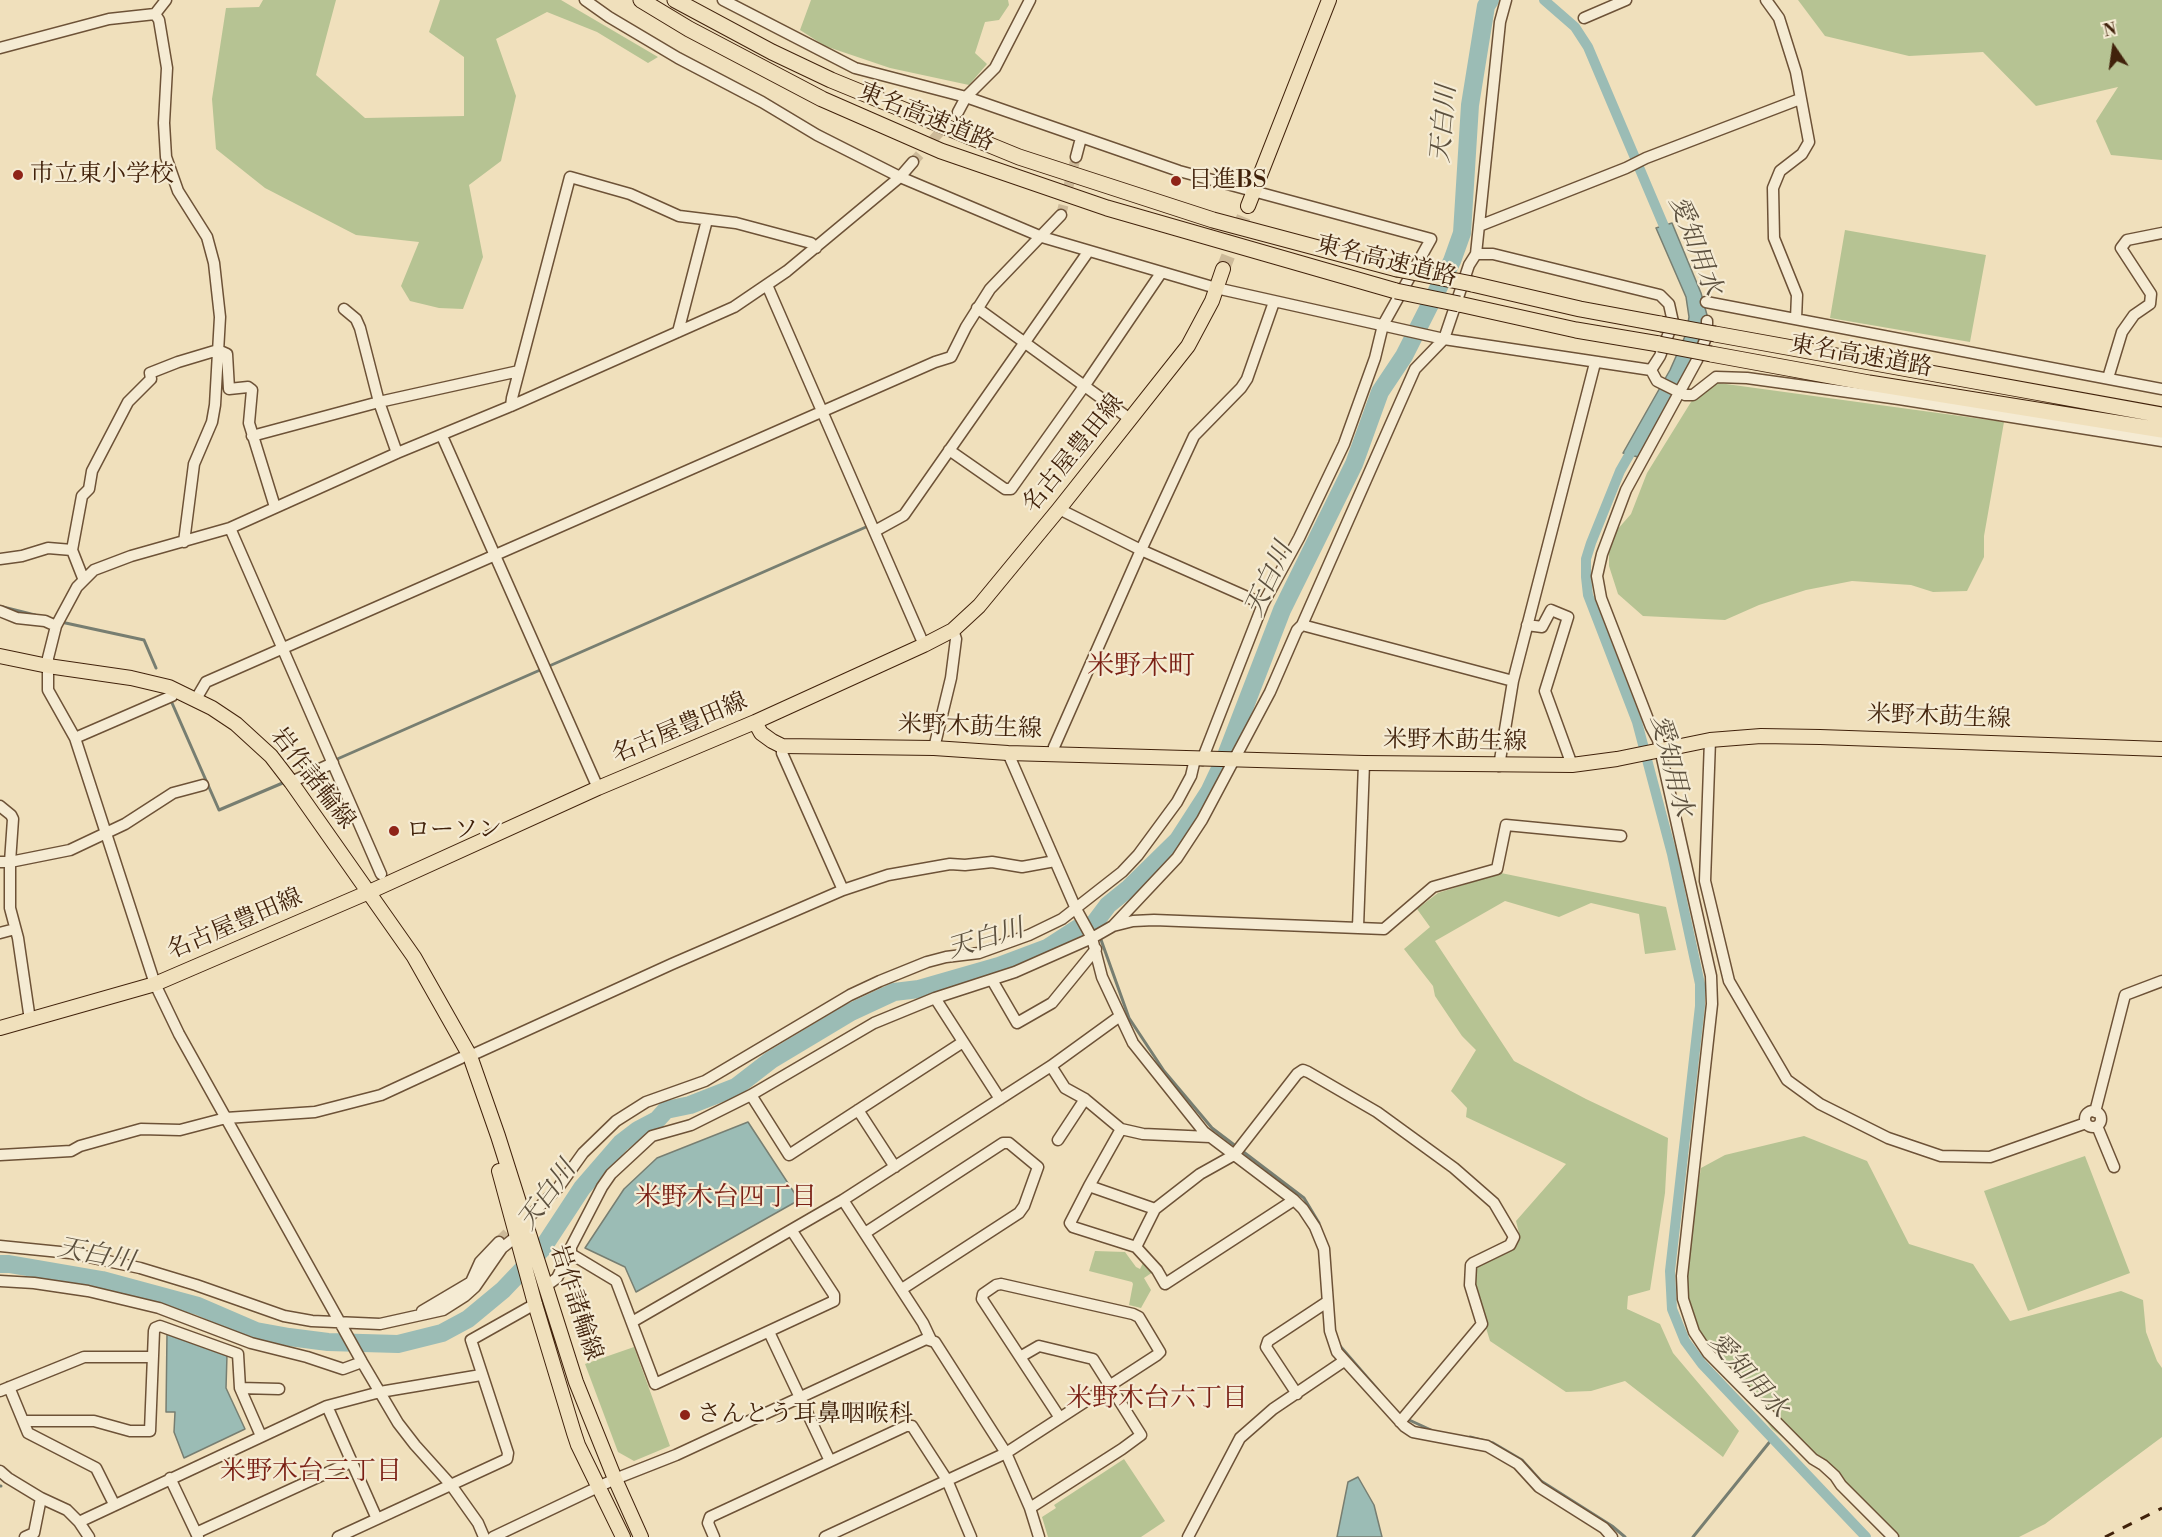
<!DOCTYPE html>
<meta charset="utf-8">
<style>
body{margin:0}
#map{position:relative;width:2162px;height:1537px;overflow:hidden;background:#f0e0bc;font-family:"Libre Bodoni",serif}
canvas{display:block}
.north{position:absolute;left:2084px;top:18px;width:60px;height:60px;-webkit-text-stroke:4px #f5ebd3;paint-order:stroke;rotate:347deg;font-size:16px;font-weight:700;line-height:24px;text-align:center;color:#41220b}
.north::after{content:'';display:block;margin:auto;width:21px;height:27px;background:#41220b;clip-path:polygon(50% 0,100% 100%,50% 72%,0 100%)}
</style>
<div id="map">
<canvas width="2162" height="1537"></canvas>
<div class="north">N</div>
</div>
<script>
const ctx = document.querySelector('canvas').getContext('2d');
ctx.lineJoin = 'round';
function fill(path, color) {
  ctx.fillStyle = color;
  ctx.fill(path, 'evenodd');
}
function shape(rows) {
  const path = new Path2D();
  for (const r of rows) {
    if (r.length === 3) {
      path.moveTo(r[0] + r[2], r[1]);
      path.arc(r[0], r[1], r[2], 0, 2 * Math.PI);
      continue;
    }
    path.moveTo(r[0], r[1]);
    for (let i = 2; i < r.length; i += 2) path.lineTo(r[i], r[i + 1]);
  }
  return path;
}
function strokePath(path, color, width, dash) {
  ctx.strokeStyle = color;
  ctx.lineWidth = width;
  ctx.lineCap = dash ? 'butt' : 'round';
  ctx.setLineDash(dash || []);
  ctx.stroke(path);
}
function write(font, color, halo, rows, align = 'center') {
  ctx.font = font + ' "Libre Bodoni","Noto Serif JP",serif';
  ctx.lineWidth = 4.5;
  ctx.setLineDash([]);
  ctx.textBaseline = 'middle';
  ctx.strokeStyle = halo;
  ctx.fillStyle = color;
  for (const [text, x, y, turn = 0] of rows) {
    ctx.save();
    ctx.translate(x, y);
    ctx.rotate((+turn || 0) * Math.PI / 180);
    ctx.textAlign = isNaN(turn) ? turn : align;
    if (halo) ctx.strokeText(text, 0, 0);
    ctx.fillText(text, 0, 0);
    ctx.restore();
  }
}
fill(shape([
 [263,0,336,0,316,75,365,118,464,116,464,57,429,32,440,0,561,0,658,57,648,63,597,32,547,12,496,39,516,96,501,161,469,185,483,257,463,309,439,308,410,301,401,286,419,242,356,235,265,188,216,149,212,99,226,8,259,7],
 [811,0,1008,0,1009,5,999,20,985,22,975,53,987,64,969,85,890,68,825,46,800,30],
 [1798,0,2162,0,2162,160,2111,155,2096,121,2118,87,2036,106,1983,52,1909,56,1825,36],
 [1845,230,1986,255,1970,342,1830,318],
 [1704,381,2004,422,1984,536,1984,557,1967,591,1933,592,1911,585,1852,581,1806,590,1759,605,1725,620,1643,616,1618,594,1609,566,1609,539,1631,514,1647,473],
 [1501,873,1666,907,1676,950,1645,954,1639,914,1591,903,1559,917,1505,901,1435,941,1514,1061,1586,1099,1668,1138,1665,1193,1650,1290,1628,1296,1627,1309,1660,1324,1673,1353,1739,1431,1723,1457,1625,1381,1591,1391,1566,1392,1490,1341,1473,1285,1473,1266,1518,1243,1520,1237,1516,1221,1566,1164,1466,1117,1467,1108,1451,1091,1476,1050,1462,1036,1435,996,1433,986,1404,949,1430,927,1417,909,1438,893],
 [1804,1136,1867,1161,1909,1244,1973,1264,2010,1321,2121,1291,2143,1300,2146,1332,2157,1361,2162,1368,2162,1437,2045,1524,2019,1537,1898,1537,1815,1463,1772,1429,1689,1319,1683,1274,1701,1168,1725,1155],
 [2085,1156,2130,1273,2028,1311,1984,1191],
 [1095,1251,1125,1252,1136,1267,1140,1269,1144,1261,1153,1272,1144,1278,1151,1290,1141,1308,1129,1305,1133,1284,1132,1282,1089,1271],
 [634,1347,670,1446,634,1461,618,1452,585,1364],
 [1124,1459,1165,1521,1141,1537,1048,1537,1042,1517,1056,1508,1054,1505]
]), '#b6c393');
const water = shape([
 [1672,223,1701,293,1707,315,1695,360,1638,457,1623,453,1670,370,1686,334,1689,317,1686,297,1656,228,1672,223],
 [748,1122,799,1200,636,1292,625,1267,585,1248,624,1189,657,1158,748,1122],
 [167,1333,227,1355,226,1388,245,1429,184,1458,174,1432,175,1412,166,1412,167,1333],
 [1358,1477,1374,1505,1382,1537,1337,1537,1348,1482,1358,1477]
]);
fill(water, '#9bbcb5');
strokePath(water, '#777e71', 1.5);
strokePath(shape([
 [3,607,35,615],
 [61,622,144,640,156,668],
 [172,703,219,810,285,782],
 [335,760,866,527],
 [1100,937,1129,1018,1164,1071,1212,1128,1304,1198,1319,1223],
 [1340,1346,1379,1391],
 [1407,1419,1431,1430],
 [1470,1437,1493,1443,1522,1460,1541,1481,1612,1526,1625,1537],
 [0,1486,1,1486],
 [1693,1537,1772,1439]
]), '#777e71', 3);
strokePath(shape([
 [1544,0,1575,27,1588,47,1669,238],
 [1636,443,1620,471,1591,543,1586,559,1586,577,1588,595,1637,722,1672,854,1700,984,1700,1006,1670,1271,1672,1309,1685,1341,1702,1364,1866,1537]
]), '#9bbcb5', 10);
strokePath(shape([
 [0,1264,9,1264,102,1280,198,1306,256,1331,289,1337,328,1342,398,1344,442,1333,468,1319,503,1290,542,1249,582,1188,621,1143,638,1130,657,1120,666,1110,690,1105,736,1087,771,1060,851,1012,894,992,919,989,999,966,1047,948,1078,928,1093,925,1108,905,1129,888,1178,840,1209,792,1225,758,1282,610,1354,464,1380,392,1404,356,1452,261,1462,233,1470,105,1486,6,1490,0]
]), '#9bbcb5', 18);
strokePath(shape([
 [913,162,958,112],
 [1061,215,1076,157],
 [500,1240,519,1221]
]), '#cdba99', 10, [10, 5]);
strokePath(shape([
 [1223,269,1248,206]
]), '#cdba99', 14, [14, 7]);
const minor = shape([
 [585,0,609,17,678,58,762,102,817,135,900,177,1042,237,1216,288,1444,339,1651,370,1657,381,1685,395,1693,395,1716,377,1747,378,1899,399,2162,441],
 [723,0,855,68,966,97,1179,171,1431,239,1383,325,1375,358,1344,444,1299,538,1263,604,1202,760],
 [1766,0,1779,18,1796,72,1809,142,1802,154,1780,171,1773,188,1774,238,1797,295,1796,319],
 [155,14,159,20,167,68,164,123,166,157,178,191,207,237,214,263,220,317,215,405,212,422,194,464,184,542],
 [1584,18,1626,0],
 [0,48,109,19,155,14,166,0],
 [958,112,966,97,995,68,1030,0],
 [1076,157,1081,138],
 [1479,226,1626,168,1646,158,1800,99],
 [1476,254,1493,254,1660,295,1669,304,1673,322,1660,356,1651,370],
 [767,285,924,645],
 [1706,302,2162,389],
 [977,308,1130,419],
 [344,309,356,319,360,328,379,402,397,453],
 [1707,321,1707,335,1697,360,1626,490,1602,554,1597,576,1601,598,1651,727,1658,740,1711,976,1712,1004,1682,1276,1683,1299,1694,1332,1708,1353,1813,1459,1823,1465,1835,1476,1841,1485,1893,1537],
 [678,332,707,220],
 [2108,378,2122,332,2134,315,2150,304,2151,294,2121,248,2127,240,2162,233],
 [511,406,512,398,570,177,630,194,679,216,736,223,811,243,816,248],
 [252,436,379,402,519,371],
 [442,436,598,788],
 [949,450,1005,489,1011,489,1085,385,1161,273],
 [1059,509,1141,550,1263,604],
 [230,528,381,874],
 [875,531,904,515,1088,252],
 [0,559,22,556,48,548,72,550],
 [83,578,72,550,82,496,89,489,92,471,128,402,151,379,150,373,178,362,218,350,227,354,229,389,248,387,252,390,249,423,275,507],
 [0,611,17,618,45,621,56,626],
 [1302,625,1513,681],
 [1527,625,1542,627,1551,610,1568,617,1545,691,1572,765],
 [196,699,206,682,935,362,951,357,966,327,990,289,1061,215],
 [75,738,172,696],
 [1710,740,1705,881,1729,981,1787,1080,1820,1104,1888,1138,1941,1156,1990,1157,2086,1123],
 [782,746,782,753,843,890],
 [934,748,951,678,956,639,953,630],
 [1008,753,1076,909,1092,938,1102,977,1133,1043,1204,1132,1294,1200,1303,1209,1315,1227,1324,1249,1330,1331,1337,1352,1404,1426,1413,1432,1487,1446,1518,1464,1539,1487,1604,1528,1612,1537],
 [1053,754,1054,747,1141,550,1194,436,1241,388,1247,379,1274,302],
 [1499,766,1513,681,1595,363],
 [291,782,333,763],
 [0,806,11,815,13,819,10,862,10,908,18,938,30,1020],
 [0,862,10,862,70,850,125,824,173,793,203,785],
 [1113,926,1133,921,1154,920,1384,929,1433,887,1497,869,1506,825,1621,836],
 [1358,927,1364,763],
 [0,933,15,929],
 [992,980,1017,1023,1052,1003,1096,949],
 [935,998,1000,1099],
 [470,1056,672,964,843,890,888,875,950,864,965,865,992,862,1022,867,1055,861],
 [1051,1066,1065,1088,1085,1099,1121,1129,1143,1134,1210,1137],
 [751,1095,789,1155,963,1042],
 [858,1110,895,1167],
 [2093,1119,8],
 [2095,1112,2125,995,2162,981],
 [2097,1126,2114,1167],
 [1121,1129,1089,1186,1070,1223,1073,1227,1136,1247,1157,1270,1165,1284,1294,1200],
 [1058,1140,1085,1099],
 [0,1155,71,1151,80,1146,141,1129,180,1130,226,1118,315,1112,381,1095,461,1058],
 [1089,1186,1155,1209],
 [843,1200,923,1323,931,1340],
 [525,1221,558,1188,583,1153,616,1121,646,1102,705,1081,850,995,880,981,927,962,946,957,979,953,1029,935,1062,919,1122,872,1138,855,1177,802,1191,776,1195,759],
 [865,1233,1003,1143,1009,1143,1038,1167,1024,1206,1019,1213,902,1289],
 [0,1246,70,1253,140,1268,196,1285,284,1316,312,1321,380,1324,443,1310,465,1296,475,1287,502,1248,517,1236],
 [1136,1247,1155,1209,1200,1174,1234,1155,1297,1074,1303,1070,1308,1072,1377,1112,1454,1168,1494,1203,1514,1237,1510,1245,1473,1263,1471,1265,1470,1285,1482,1324,1400,1422],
 [571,1254,616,1281,655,1384,834,1301,834,1295,792,1231],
 [0,1281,34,1283,88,1291,159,1308,251,1343,307,1357,343,1369,362,1362],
 [546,1286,557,1278,568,1256,571,1254,571,1247,602,1187,611,1174,652,1136,691,1125,751,1095,874,1023,935,998,1015,972,1092,938,1113,926,1177,858,1202,820,1270,692,1297,630,1302,625,1415,369,1444,339,1469,265,1476,254,1500,22,1506,0],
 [422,1311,471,1282,480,1262,499,1242],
 [632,1322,843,1200,1051,1066,1120,1016],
 [769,1332,830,1461],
 [1020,1357,1039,1346,1093,1359,1141,1435,1122,1449,1030,1508],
 [9,1387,28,1433,96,1468,114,1504],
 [240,1388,279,1389],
 [0,1391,84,1357,152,1357],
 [1297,1394,1266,1347,1268,1341,1327,1302],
 [327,1406,377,1519],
 [25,1421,94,1421,130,1431,150,1431,154,1331,155,1328,160,1326,238,1354,240,1388,261,1436],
 [0,1471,8,1478,41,1498,67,1510,79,1522,89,1537],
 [170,1478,198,1537],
 [79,1522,327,1406,380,1392,481,1375],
 [196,1533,351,1462],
 [25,1537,34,1533,41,1498],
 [338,1537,507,1459,508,1453,471,1340,535,1304],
 [484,1537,478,1523,451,1485,415,1445,398,1423,362,1362,179,1034,155,984,75,738,48,690,48,658,56,626,77,587,94,570,131,556,230,528,397,453,511,406,734,307,787,271,900,177,913,162],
 [493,1537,615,1479,676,1455,926,1339,935,1342,1006,1453,1030,1508,1039,1537],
 [714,1537,708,1523,710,1517,906,1426,912,1426,947,1480,971,1537],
 [825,1537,1006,1453,1157,1355,1160,1352,1139,1317,1133,1314,1001,1284,996,1285,983,1294,982,1299,1060,1418],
 [1188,1537,1240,1438,1273,1409,1344,1361]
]);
const major = shape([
 [1248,206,1329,0],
 [0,656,48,666,131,678,169,687,212,708,236,724,271,756,291,782,414,957,470,1056,498,1136,576,1382,615,1479,641,1537],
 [755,722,761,733,772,741,782,746,934,748,1008,753,1364,763,1572,765,1617,759,1710,740,1761,736,1820,737,2162,749],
 [0,1028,155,984,369,892,598,788,755,722,924,645,953,630,979,606,1059,509,1188,346,1212,301,1223,269],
 [499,1171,535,1304,574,1433,578,1445,623,1537]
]);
const highway = shape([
 [641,0,689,29,822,99,941,151,1107,208,1396,291],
 [675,0,772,52,831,80,1019,157,1213,220,1397,269],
 [1472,284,1580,309,1661,324],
 [1459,304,1576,330,1659,344],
 [1715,334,2162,415],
 [1711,354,1869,383,2162,430]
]);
strokePath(minor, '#6d5237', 13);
strokePath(major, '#41220b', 16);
strokePath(highway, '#41220b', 17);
strokePath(minor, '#f5ebd3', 10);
strokePath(major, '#f0e0bc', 14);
strokePath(highway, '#f0e0bc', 15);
strokePath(shape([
 [2105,1537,2162,1508]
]), '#41220b', 3, [10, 10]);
const highwayBridge = shape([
 [1397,269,1472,284],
 [1396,291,1459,304],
 [1661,324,1715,334],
 [1659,344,1711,354]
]);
strokePath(highwayBridge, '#41220b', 17, []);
strokePath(highwayBridge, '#f0e0bc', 15);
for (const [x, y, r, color] of [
 [18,175,6,"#8f2418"],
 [1176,181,6,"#8f2418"],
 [394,831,6,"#8f2418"],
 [685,1415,6,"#8f2418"]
]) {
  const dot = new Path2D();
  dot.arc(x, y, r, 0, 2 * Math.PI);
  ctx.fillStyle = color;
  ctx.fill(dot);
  strokePath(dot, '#f5ebd3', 2);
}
write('24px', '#41220b', '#f5ebd3', [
 ["東名高速道路",926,118,22],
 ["東名高速道路",1386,262,14],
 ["東名高速道路",1861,357,10],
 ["名古屋豊田線",1074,454,-51],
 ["米野木莇生線",1939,718,2],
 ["米野木莇生線",970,728,2],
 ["名古屋豊田線",680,729,-23],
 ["米野木莇生線",1455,742,1],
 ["岩作諸輪線",312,779,52],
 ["名古屋豊田線",235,925,-23],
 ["岩作諸輪線",575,1303,72]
]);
write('24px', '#41220b', '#f5ebd3', [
 ["市立東小学校",30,175],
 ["日進BS",1188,181],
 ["ローソン",406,831],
 ["さんとう耳鼻咽喉科",697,1415]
], 'left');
write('italic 26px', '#5c503e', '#f5ebd3', [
 ["天白川",1445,124,-85],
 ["愛知用水",1694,246,69],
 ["天白川",1270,580,-65],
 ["愛知用水",1670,766,76],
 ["天白川",986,940,-17],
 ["天白川",548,1196,-54],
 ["天白川",96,1256,11],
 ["愛知用水",1747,1376,48]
]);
write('26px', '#7a1f14', '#f5ebd3', [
 ["米野木台四丁目",726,1199],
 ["米野木台六丁目",1157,1400],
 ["米野木台三丁目",311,1473]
]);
write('27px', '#7a1f14', '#f5ebd3', [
 ["米野木町",1141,668]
]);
</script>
